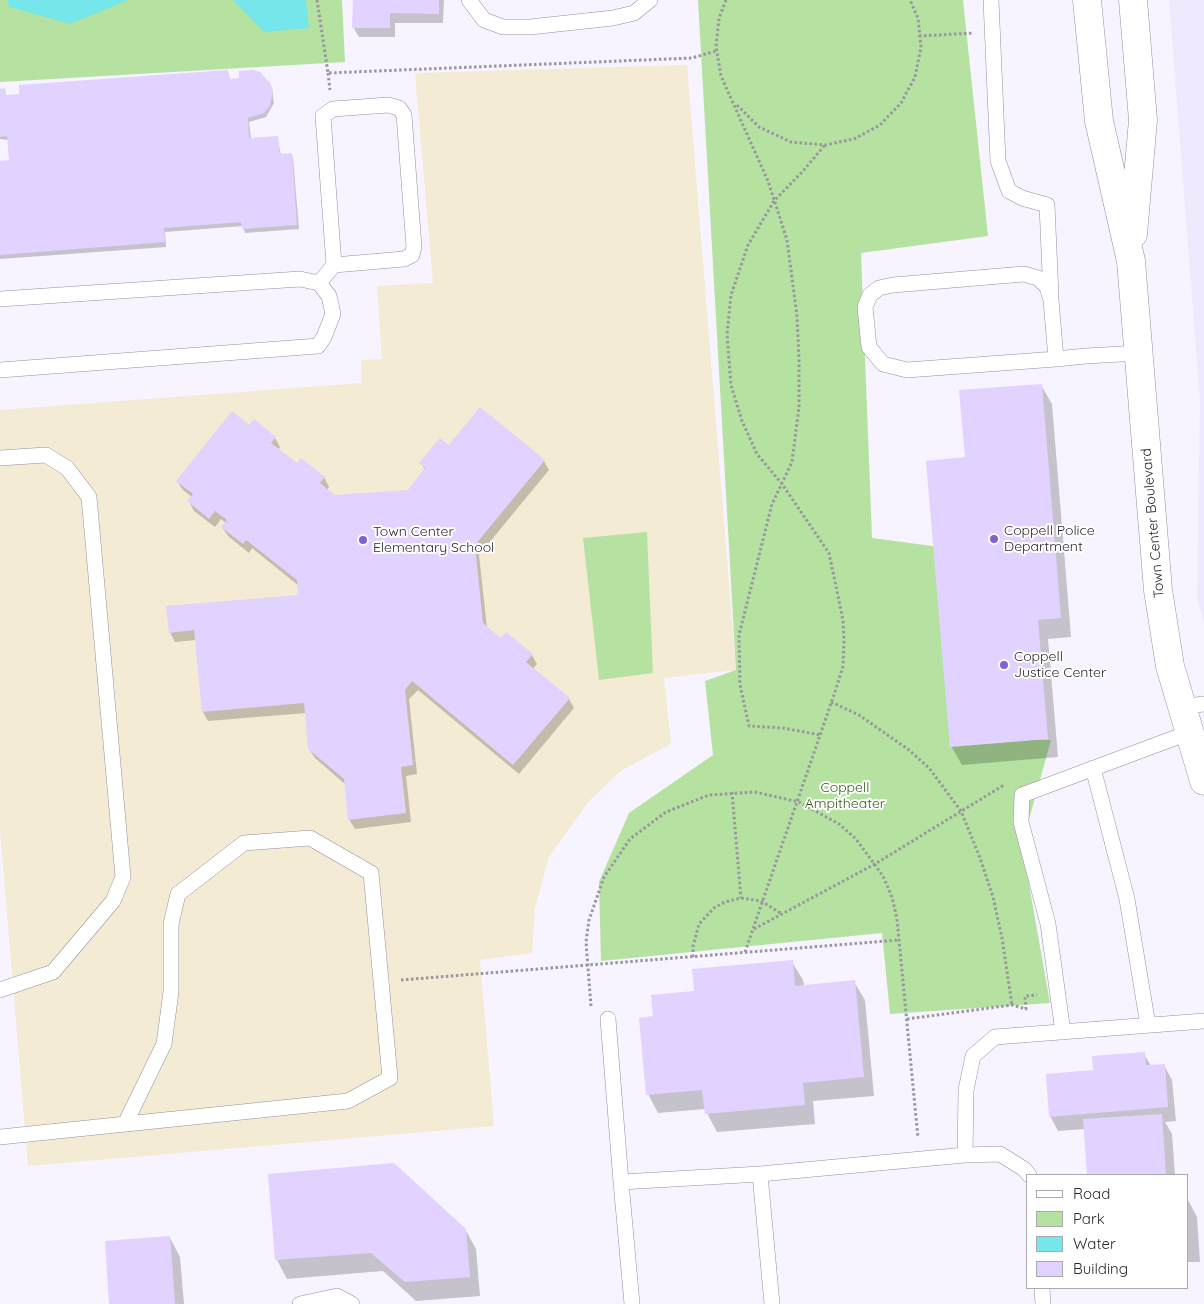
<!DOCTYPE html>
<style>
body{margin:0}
#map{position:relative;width:1204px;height:1304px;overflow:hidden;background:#f7f3ff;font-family:Quicksand,sans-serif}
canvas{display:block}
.legend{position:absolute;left:1026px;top:1174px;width:162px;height:115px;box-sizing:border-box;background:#fff;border:1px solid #aaa9ab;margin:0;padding:6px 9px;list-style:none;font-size:15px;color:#2a272e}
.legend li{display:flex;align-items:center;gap:10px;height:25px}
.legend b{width:25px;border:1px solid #aaa9ab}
</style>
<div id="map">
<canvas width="1204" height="1304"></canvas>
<ul class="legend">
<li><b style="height:6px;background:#fff"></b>Road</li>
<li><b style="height:14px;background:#b5e2a1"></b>Park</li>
<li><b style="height:14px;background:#75e6ea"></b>Water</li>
<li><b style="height:14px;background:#e1d2ff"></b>Building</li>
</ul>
</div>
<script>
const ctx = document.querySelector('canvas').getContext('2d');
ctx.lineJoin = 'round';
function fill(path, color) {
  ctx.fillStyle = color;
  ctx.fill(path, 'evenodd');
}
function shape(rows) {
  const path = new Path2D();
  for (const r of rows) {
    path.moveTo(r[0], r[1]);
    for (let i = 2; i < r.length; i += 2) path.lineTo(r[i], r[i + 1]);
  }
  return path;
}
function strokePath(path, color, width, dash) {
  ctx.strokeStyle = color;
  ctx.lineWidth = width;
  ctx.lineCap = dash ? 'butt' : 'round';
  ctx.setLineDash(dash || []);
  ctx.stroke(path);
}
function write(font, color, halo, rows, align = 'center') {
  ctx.font = font + ' Quicksand,sans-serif';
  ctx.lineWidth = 4;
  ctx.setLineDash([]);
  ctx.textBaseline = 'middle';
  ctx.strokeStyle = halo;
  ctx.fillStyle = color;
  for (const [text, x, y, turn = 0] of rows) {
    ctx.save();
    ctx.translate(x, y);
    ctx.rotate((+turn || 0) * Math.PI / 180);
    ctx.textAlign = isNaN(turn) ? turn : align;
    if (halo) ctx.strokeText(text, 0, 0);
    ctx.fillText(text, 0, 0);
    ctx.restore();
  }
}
fill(shape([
 [1169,0,1204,0,1204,624,1197,597,1200,400]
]), '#efe9fe');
fill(shape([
 [687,65,736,670,664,678,671,744,622,770,590,800,549,857,535,908,532,953,480,960,494,1126,28,1166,0,830,0,410,362,383,361,360,382,359,377,286,433,283,415,73]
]), '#f4ebd5');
fill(shape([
 [0,0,342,0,345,62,0,82],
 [698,0,963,0,988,236,861,253,872,538,947,548,971,740,1051,740,1022,845,1050,1003,890,1014,882,933,601,961,599,882,629,813,713,755,705,681,736,670],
 [647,532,653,673,599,680,583,538]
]), '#b5e2a1');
fill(shape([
 [7,0,128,0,70,24,10,7],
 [233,0,306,0,309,28,264,32]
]), '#75e6ea');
fill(shape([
 [354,0,444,0,443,23,395,23,395,37,359,37,353,27],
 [228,71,230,80,272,89,274,103,266,117,249,122,251,139,277,137,281,155,291,154,293,158,299,229,245,233,243,226,165,232,166,247,0,259,0,162,10,161,9,140,0,139,0,90,4,89,7,97],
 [1041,385,1052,404,1071,637,1048,639,1058,757,962,765,951,746,966,458],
 [250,427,275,438,280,447,278,450,297,465,324,477,329,487,327,490,334,496,408,491,425,470,421,463,449,446,544,461,549,470,479,555,487,628,501,640,532,655,537,664,533,669,569,699,574,708,519,774,418,690,409,699,417,774,406,776,411,822,355,829,349,819,346,785,315,758,309,749,306,713,208,721,203,712,196,640,175,642,170,632,300,596,299,586,252,548,249,553,228,536,222,527,226,523,221,519,215,527,194,511,189,501,192,497,183,490,177,481],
 [792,962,803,980,804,986,854,982,865,1000,874,1096,813,1101,815,1124,717,1132,705,1109,658,1113,648,1094,655,1018,695,992],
 [1144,1054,1151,1066,1164,1065,1172,1080,1176,1121,1165,1122,1172,1134,1175,1175,1088,1175,1085,1129,1058,1131,1050,1116,1094,1071],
 [1188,1200,1197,1217,1200,1262,1188,1262],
 [465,1229,476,1249,480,1296,416,1301,383,1271,287,1279,277,1260],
 [170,1238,180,1257,184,1304,110,1304]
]), '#0003');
fill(shape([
 [353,0,439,0,439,14,390,13,390,28,352,28],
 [228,70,229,79,239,78,239,71,253,70,260,72,270,83,273,90,270,106,264,113,248,118,249,138,278,136,280,154,292,153,297,225,242,229,241,222,164,228,165,242,0,255,0,161,9,160,7,136,0,137,0,89,5,88,6,95,19,94,19,85],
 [1042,384,1061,618,1038,620,1048,739,950,747,926,461,965,457,959,390],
 [480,407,545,460,475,545,483,623,501,638,506,632,533,654,526,662,570,698,513,765,412,681,405,690,413,765,401,767,406,813,348,820,344,779,308,749,304,703,202,712,194,630,169,633,166,606,298,595,297,580,246,540,243,544,221,527,227,520,215,511,209,519,187,501,193,494,176,481,232,411,249,425,254,419,276,437,271,443,297,463,301,458,325,477,320,483,335,495,408,490,425,468,419,463,440,438,449,445],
 [793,960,795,986,855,980,864,1077,803,1083,805,1105,705,1114,702,1090,646,1095,639,1018,653,1016,651,995,694,991,692,969],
 [1145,1052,1146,1065,1165,1064,1168,1107,1049,1117,1046,1074,1093,1070,1092,1056],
 [1162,1114,1166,1175,1087,1175,1083,1119],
 [394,1163,466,1229,470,1277,405,1282,371,1253,275,1260,268,1174],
 [170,1236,175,1304,109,1304,105,1241]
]), '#e1d2ff');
const service = shape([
 [469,0,484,20,503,27,530,27,613,18,634,13,650,0],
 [991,0,998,161,1009,191,1022,198,1047,205,1051,296],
 [319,283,334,265,404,259,412,255,414,247,404,115,399,108,388,105,333,109,323,116,334,265],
 [0,299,300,279,319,283,329,296,333,314,324,337,318,346,0,370],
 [1056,359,1051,300,1047,287,1038,278,1024,274,893,285,879,288,870,295,865,307,869,347,883,364,907,370,1056,359,1086,356,1138,353],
 [0,458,46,455,67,468,89,497,123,877,113,901,53,972,0,990],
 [1181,707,1204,704],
 [1093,768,1127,899,1148,1025],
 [608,1019,621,1182],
 [1063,1032,1048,924,1021,822,1022,795,1188,733],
 [0,1137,348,1101,390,1078,371,873,310,838,244,843,178,894,171,924,171,992,164,1044,125,1124],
 [965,1155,1000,1154,1024,1169,1029,1175],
 [1042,1288,1043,1304],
 [300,1304,337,1296,352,1304],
 [632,1304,621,1182,760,1174],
 [772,1304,760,1174,965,1155,966,1090,973,1056,995,1037,1204,1021]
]);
const minor = shape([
 [1087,0,1099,121,1131,261,1158,590,1170,666,1204,781],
 [1133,0,1143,120,1133,234]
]);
strokePath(service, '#948fa0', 16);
strokePath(minor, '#948fa0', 29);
strokePath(shape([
 [317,0,328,73,692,58,716,51],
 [726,0,719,18,716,47,721,76,768,181,787,240,797,316,799,359,799,407,792,462,772,504,739,635,740,685,749,726,783,728,821,735],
 [919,36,974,33],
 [328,73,330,90],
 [737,105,759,127,791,142,825,145,854,139,880,125,901,103,915,77,921,47,918,18,910,0],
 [831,702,859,715,909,750,929,768,961,811,980,858,993,897,1002,938,1012,1005],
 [732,792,741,898],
 [754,929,875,864,1004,785],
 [745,952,836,689,843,666,844,640,843,620,829,553,782,484,757,454,742,421,731,385,727,334,731,295,748,245,774,201,803,171,825,145],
 [693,957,693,946,699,924,714,908,725,902,741,898,761,901,782,914],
 [401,980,899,940],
 [591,1006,586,942,589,920,604,877,630,839,666,812,709,795,755,792,799,802,839,824,856,839,883,876,892,897,897,919,918,1138],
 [907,1019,1012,1005,1026,1009,1025,996,1037,995]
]), '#99969f', 3, [2.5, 2.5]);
strokePath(service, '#fff', 15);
strokePath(minor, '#fff', 28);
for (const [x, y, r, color] of [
 [994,539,5,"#835fd9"],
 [363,540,5,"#835fd9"],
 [1004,665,5,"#835fd9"]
]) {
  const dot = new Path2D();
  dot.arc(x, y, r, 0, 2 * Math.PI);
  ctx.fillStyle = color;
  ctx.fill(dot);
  strokePath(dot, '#fff', 2);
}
write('14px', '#2a272e', '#fff', [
 ["Town Center Boulevard",1153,523,-95]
]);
write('14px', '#2a272e', '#fff', [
 ["Coppell Police",1004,531],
 ["Department",1004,547],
 ["Town Center",373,532],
 ["Elementary School",373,548],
 ["Coppell",1014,657],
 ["Justice Center",1014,673]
], 'left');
write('14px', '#2f5915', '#fff', [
 ["Coppell",845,788],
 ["Ampitheater",845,804]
]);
</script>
